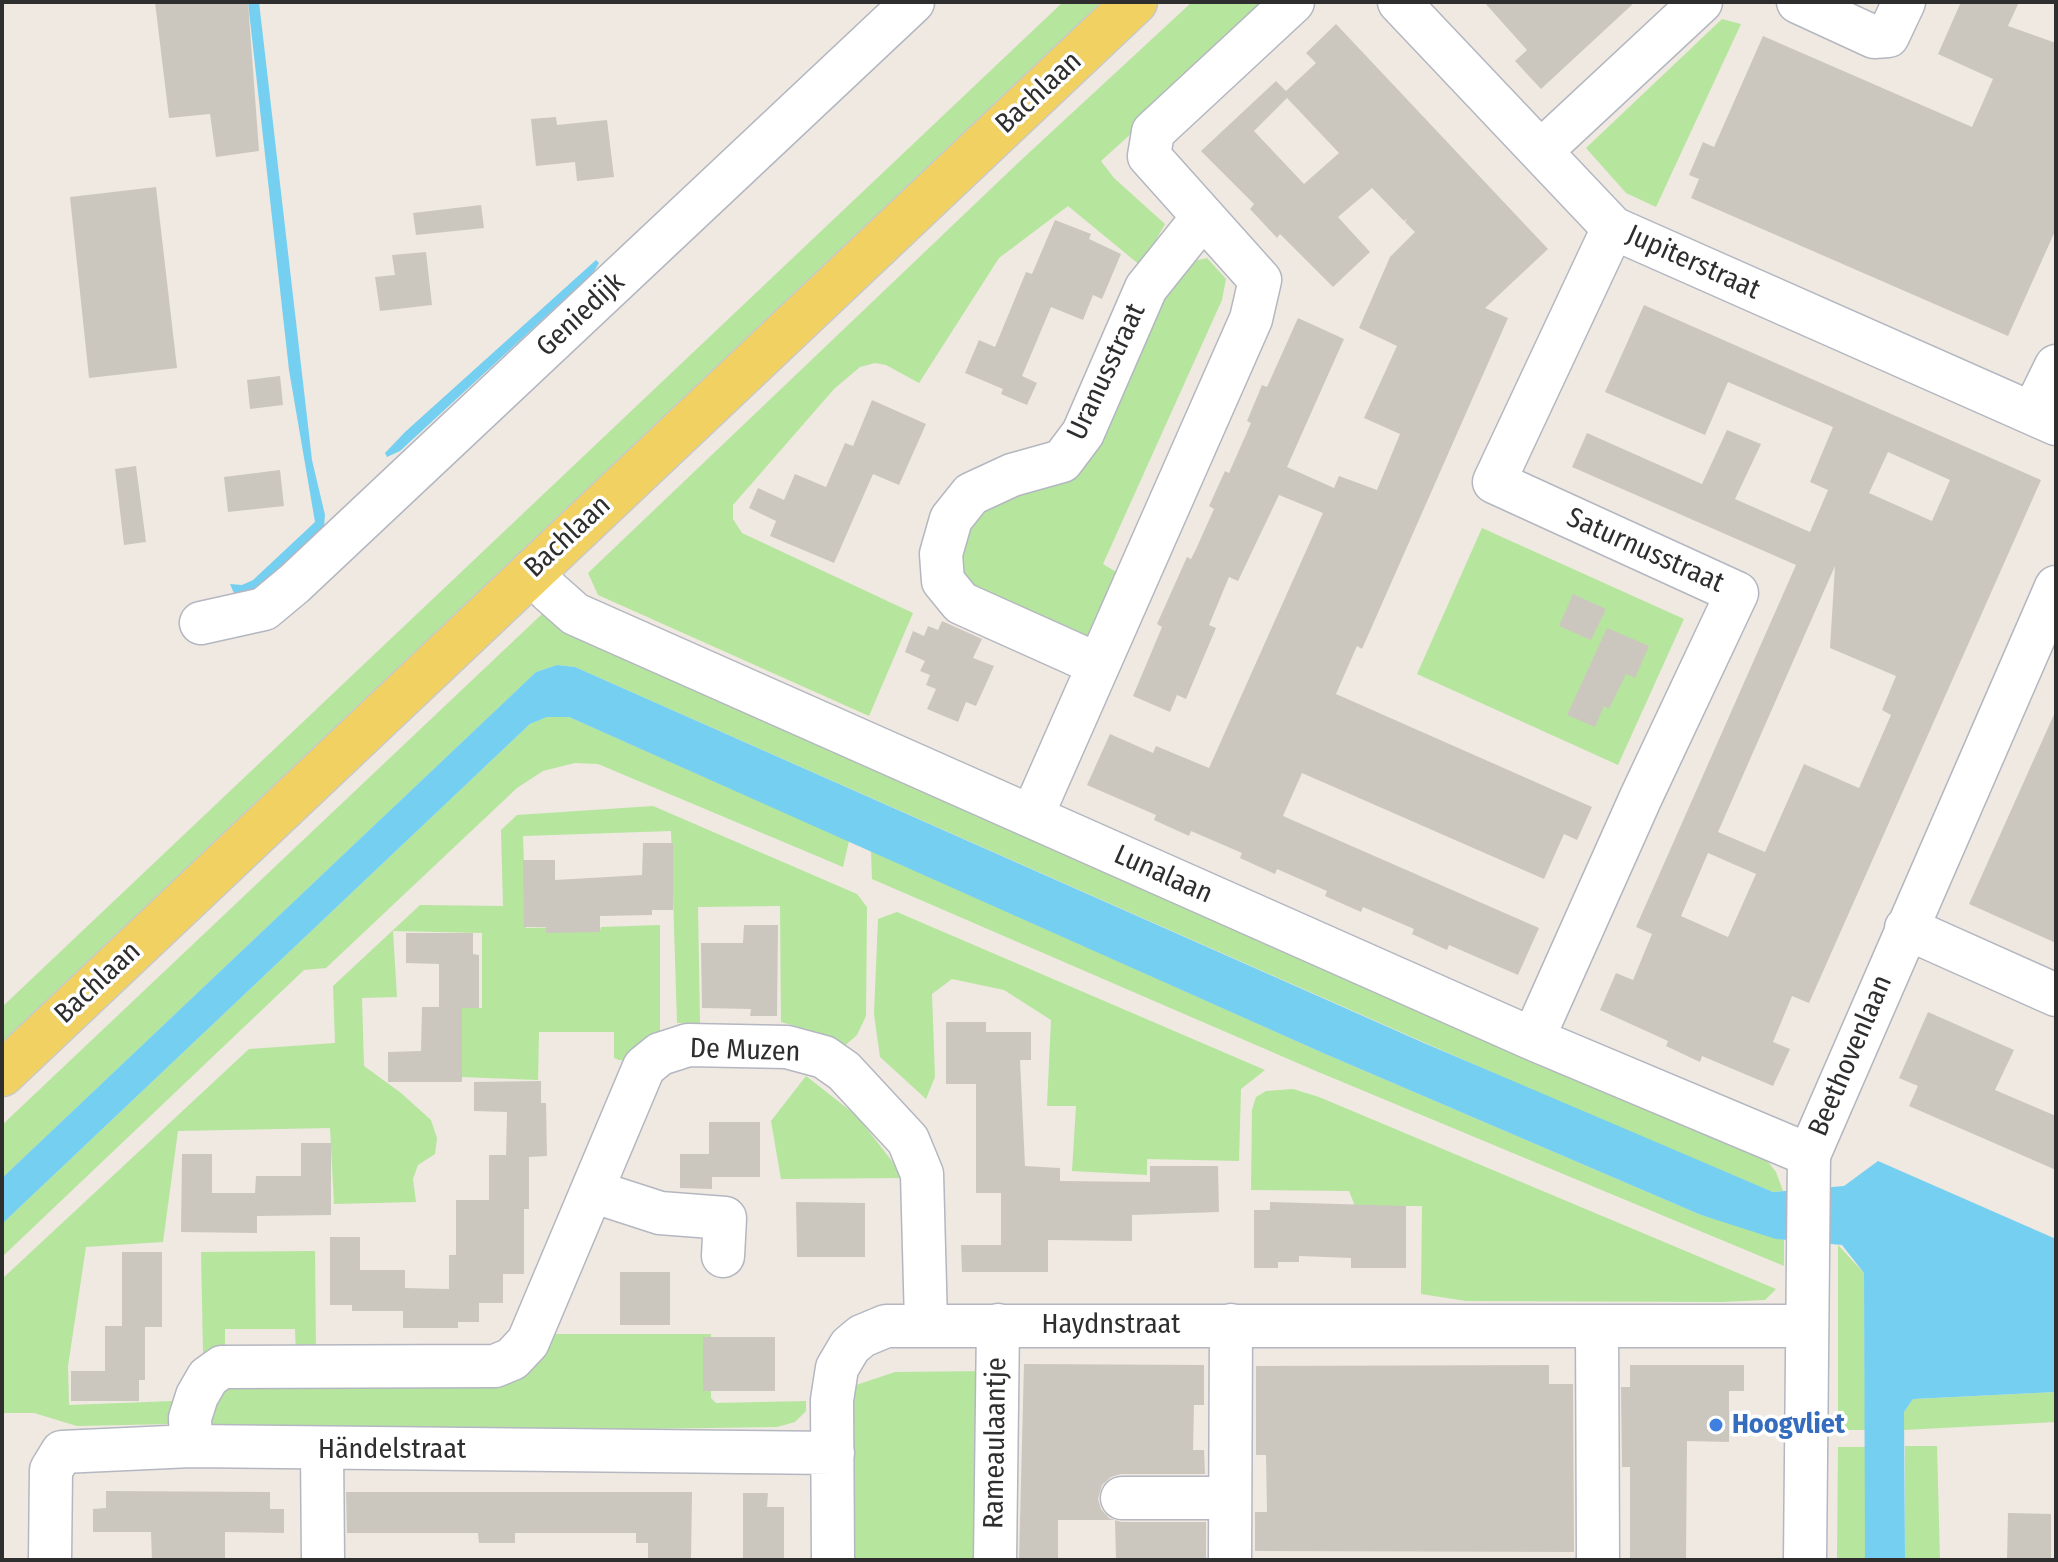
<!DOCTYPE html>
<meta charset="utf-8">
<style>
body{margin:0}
#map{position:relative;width:2058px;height:1562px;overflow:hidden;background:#efe9e1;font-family:"Fira Sans Condensed",sans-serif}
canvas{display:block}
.frame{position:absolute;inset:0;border:4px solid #2e2e2e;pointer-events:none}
</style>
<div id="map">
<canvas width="2058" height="1562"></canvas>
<div class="frame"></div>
</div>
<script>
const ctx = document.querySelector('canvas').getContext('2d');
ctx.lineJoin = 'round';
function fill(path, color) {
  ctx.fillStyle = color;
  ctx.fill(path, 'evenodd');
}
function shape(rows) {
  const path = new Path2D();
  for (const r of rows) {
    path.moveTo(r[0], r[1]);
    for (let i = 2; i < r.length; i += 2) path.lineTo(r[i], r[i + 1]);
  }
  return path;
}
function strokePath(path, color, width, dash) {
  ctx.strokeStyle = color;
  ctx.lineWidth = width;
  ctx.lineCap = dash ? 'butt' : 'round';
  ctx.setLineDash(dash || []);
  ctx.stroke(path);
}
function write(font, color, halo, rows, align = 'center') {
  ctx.font = font + ' "Fira Sans Condensed",sans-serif';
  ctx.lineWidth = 7;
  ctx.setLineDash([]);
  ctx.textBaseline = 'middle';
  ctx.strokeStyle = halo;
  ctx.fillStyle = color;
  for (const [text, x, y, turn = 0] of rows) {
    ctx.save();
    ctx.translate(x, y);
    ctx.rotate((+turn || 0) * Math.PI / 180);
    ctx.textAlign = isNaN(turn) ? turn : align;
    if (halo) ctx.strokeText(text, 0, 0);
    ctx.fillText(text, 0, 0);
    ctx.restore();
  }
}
fill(shape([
 [1063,2,1112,2,2,1054,2,1007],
 [1192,2,1276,2,1101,161,1114,178,1165,224,1141,266,1068,206,999,258,919,383,886,365,875,363,860,367,834,389,733,505,733,519,742,533,913,613,869,716,598,595,588,573,1019,162],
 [1722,19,1741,24,1656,207,1626,193,1586,148],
 [1207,258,1226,279,1222,300,1103,564,1123,576,1088,643,972,586,961,568,959,542,968,515,1001,504,1022,487,1180,264],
 [1482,528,1684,619,1618,765,1417,674],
 [542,614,1761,1153,1776,1172,1783,1191,1773,1192,1568,1106,575,667,557,665,536,672,2,1178,2,1125],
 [547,717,569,717,849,841,843,867,598,764,575,763,543,771,517,788,326,968,304,970,2,1257,2,1224,530,724],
 [653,806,857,894,867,907,866,1016,857,1035,841,1049,816,1032,781,1022,780,906,698,907,700,1023,677,1023,671,831,523,836,526,928,569,927,570,932,600,931,601,927,660,925,660,1041,634,1061,619,1060,614,1058,614,1032,539,1032,538,1080,461,1077,461,1008,482,1008,482,933,393,931,397,997,362,998,364,1066,401,1093,431,1120,437,1138,435,1154,418,1165,413,1179,416,1202,334,1204,330,1128,178,1131,163,1242,86,1247,68,1366,69,1405,173,1401,178,1411,171,1424,77,1426,34,1413,2,1413,2,1279,249,1049,335,1043,333,986,420,905,503,906,501,830,517,815],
 [871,851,1323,1053,1701,1215,1784,1240,1784,1266,1316,1071,872,879],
 [897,912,1265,1070,1241,1089,1239,1161,1147,1159,1147,1175,1072,1171,1076,1106,1047,1106,1051,1020,1004,990,952,979,932,994,935,1077,926,1099,880,1057,874,1014,878,919],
 [806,1076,857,1116,905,1178,781,1179,771,1121],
 [1293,1089,1319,1097,1776,1289,1765,1300,1722,1302,1466,1301,1421,1294,1422,1206,1355,1206,1349,1191,1251,1190,1252,1110,1256,1097,1266,1091],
 [1838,1245,1864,1273,1865,1430,1838,1430],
 [315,1251,316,1352,296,1355,295,1329,225,1329,225,1355,203,1353,201,1252],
 [544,1334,711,1334,711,1398,716,1403,806,1401,806,1411,795,1422,777,1427,565,1430,211,1427,206,1399,217,1384,498,1377],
 [987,1371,987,1560,848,1560,853,1386,895,1372],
 [2056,1392,2056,1422,1904,1430,1904,1412,1913,1399],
 [1905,1446,1937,1446,1940,1560,1905,1560],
 [1838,1447,1865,1447,1865,1560,1837,1560]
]), '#b6e59e');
fill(shape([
 [248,2,259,2,312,460,325,515,324,527,253,594,236,598,230,584,242,585,253,580,315,522,289,370],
 [596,260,599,263,593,273,400,451,387,457,385,453,405,432],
 [557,665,575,667,1424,1043,1773,1192,1844,1186,1878,1161,2056,1239,2056,1392,1913,1399,1904,1412,1905,1560,1865,1560,1864,1273,1842,1245,1776,1239,1701,1215,1323,1053,569,717,547,717,530,724,2,1224,2,1178,536,672]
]), '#75cff0');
fill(shape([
 [155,2,248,2,259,151,216,157,210,114,169,118],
 [1484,2,1635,2,1541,89,1515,61,1527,50],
 [1961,2,2019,2,2008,26,2056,43,2056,229,2008,336,1691,198,1699,179,1689,175,1703,142,1714,147,1763,36,1972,127,1993,79,1938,54],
 [1336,24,1548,249,1485,308,1508,318,1362,649,1357,646,1336,694,1592,807,1577,840,1564,834,1544,879,1302,773,1283,816,1539,928,1518,975,1449,945,1447,950,1412,934,1414,929,1363,907,1361,912,1325,896,1327,891,1277,869,1275,874,1240,858,1242,853,1191,831,1189,836,1154,820,1156,815,1087,785,1110,734,1153,753,1156,746,1209,768,1323,513,1279,495,1238,581,1229,577,1209,625,1216,628,1186,699,1177,695,1170,712,1133,696,1162,627,1157,624,1187,557,1191,559,1196,549,1214,509,1209,506,1225,471,1229,473,1251,423,1247,421,1262,385,1267,387,1298,318,1344,339,1287,467,1334,488,1339,476,1377,490,1400,434,1364,418,1397,346,1359,328,1390,257,1415,232,1405,222,1407,218,1404,221,1372,188,1338,217,1370,252,1333,287,1280,234,1277,238,1250,209,1254,204,1201,151,1276,81,1286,91,1316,63,1306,53],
 [1287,98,1339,153,1304,184,1254,131],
 [556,117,557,125,607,120,614,177,577,181,575,162,536,166,531,119],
 [156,187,177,368,89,378,70,197],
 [481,205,484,228,416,235,413,213],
 [1055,220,1091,234,1089,239,1121,254,1102,299,1093,295,1083,320,1051,307,1022,376,1037,383,1027,405,1001,394,1003,389,965,373,979,340,995,347,1026,272,1032,274],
 [426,252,432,305,380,311,375,277,395,275,392,255],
 [1644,305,2041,480,1809,1003,1792,996,1773,1042,1790,1049,1773,1086,1702,1056,1700,1062,1666,1046,1668,1041,1600,1010,1616,973,1633,980,1652,934,1636,927,1796,565,1572,467,1587,433,1702,484,1727,430,1761,444,1735,499,1810,532,1828,490,1810,482,1833,427,1728,382,1705,435,1605,392],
 [1888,452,1950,480,1932,521,1869,493],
 [1835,566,1830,648,1896,676,1882,710,1891,715,1859,788,1804,764,1765,852,1718,832],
 [1708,853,1756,874,1728,937,1681,916],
 [280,376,283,405,250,409,247,380],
 [872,400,926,424,899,485,873,474,834,563,770,536,776,521,749,508,758,488,784,500,795,474,826,487,845,443,853,446],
 [136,466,146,542,124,545,115,469],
 [280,470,284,506,228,512,224,477],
 [1573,594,1606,609,1591,640,1559,626],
 [942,621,982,639,973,658,994,666,976,706,966,702,958,722,927,709,936,689,926,685,930,675,920,671,925,661,905,652,913,631,924,636,928,626,938,630],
 [1607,628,1649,646,1635,678,1626,674,1609,709,1604,706,1595,727,1567,715],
 [2056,710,2056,943,1969,904],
 [643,843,673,843,673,910,652,910,652,915,600,916,600,932,546,933,546,927,524,927,523,860,555,860,555,880,642,875],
 [744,925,778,925,777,1016,750,1016,751,1009,702,1008,701,943,743,943],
 [406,933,473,933,473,954,479,955,479,1008,462,1008,462,1082,388,1082,388,1052,421,1051,422,1007,439,1007,439,964,406,963],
 [1928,1012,2014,1050,1995,1090,2056,1116,2056,1170,1909,1106,1918,1086,1899,1078],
 [946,1022,986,1022,986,1032,1031,1032,1031,1060,1020,1060,1025,1166,1060,1168,1060,1181,1150,1182,1150,1166,1218,1166,1219,1212,1132,1215,1132,1241,1048,1240,1048,1272,962,1272,961,1245,1001,1245,1001,1193,976,1193,976,1084,946,1084],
 [541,1081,541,1103,546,1103,547,1156,529,1157,529,1209,524,1209,524,1274,503,1274,503,1303,479,1303,479,1322,458,1322,458,1328,403,1328,403,1311,352,1311,352,1305,330,1305,330,1237,360,1237,360,1270,405,1270,405,1288,449,1289,449,1255,456,1255,456,1200,489,1200,489,1155,506,1155,507,1112,474,1111,474,1082],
 [709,1122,760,1122,760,1177,712,1177,712,1189,680,1188,680,1154,709,1154],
 [301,1143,331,1143,331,1215,257,1216,257,1233,181,1232,182,1154,212,1154,212,1193,255,1193,256,1176,301,1176],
 [796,1202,865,1203,865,1257,797,1257],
 [1270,1202,1406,1206,1406,1268,1351,1268,1351,1258,1299,1256,1299,1262,1278,1262,1278,1268,1254,1268,1254,1210,1270,1210],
 [122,1252,162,1252,162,1327,145,1327,145,1380,139,1380,139,1401,71,1401,71,1371,105,1371,105,1326,122,1326],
 [620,1272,670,1272,670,1325,620,1325],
 [703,1337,775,1337,775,1391,703,1391],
 [1024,1364,1204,1365,1204,1405,1194,1405,1193,1450,1204,1450,1205,1474,1121,1474,1111,1477,1102,1485,1098,1499,1101,1509,1109,1518,1121,1522,1206,1522,1206,1560,1116,1560,1115,1520,1058,1520,1058,1560,1019,1560],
 [1549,1365,1549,1384,1573,1384,1574,1552,1255,1551,1255,1512,1267,1512,1266,1455,1256,1455,1256,1366],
 [1630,1365,1744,1365,1744,1391,1729,1391,1729,1442,1687,1441,1686,1560,1630,1560,1630,1467,1622,1467,1621,1387,1630,1387],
 [106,1491,270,1492,270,1509,284,1509,284,1533,225,1532,225,1560,152,1560,151,1532,93,1532,93,1509,106,1508],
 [346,1492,692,1492,691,1560,648,1560,648,1543,636,1543,636,1533,515,1533,515,1543,479,1543,478,1533,347,1533],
 [743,1493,768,1493,767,1507,784,1507,784,1560,743,1560],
 [2008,1513,2051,1514,2051,1560,2007,1560]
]), '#cbc7bf');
const minor = shape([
 [1399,2,1613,228,2056,424],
 [1798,2,1874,37,1888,36,1904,2],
 [1541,151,1701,2],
 [2033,413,2056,366],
 [532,571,549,591,575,614,1533,1039,1809,1155],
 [201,623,264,609,294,584,913,2],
 [1097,664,961,603,943,581,941,554,951,519,971,494,1012,475,1062,461,1083,433,1146,288,1202,218],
 [1032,816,1251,319,1260,280,1149,156,1153,132,1293,2],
 [1906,928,2056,995],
 [1533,1039,1641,797,1737,593,1494,482,1613,228],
 [592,1191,660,1213,725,1218,723,1256],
 [1597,1327,1598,1560],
 [191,1446,190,1418,197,1396,208,1377,222,1367,495,1366,512,1359,528,1342,644,1067,660,1054,688,1045,787,1047,824,1057,844,1071,908,1140,922,1174,926,1323],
 [322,1450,323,1560],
 [1122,1498,1230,1498],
 [50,1560,51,1470,62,1452,191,1446,833,1453],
 [833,1560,832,1400,837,1368,850,1346,862,1336,886,1326,1807,1326],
 [995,1560,998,1325],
 [1230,1560,1231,1325],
 [1805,1560,1809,1155,2056,587]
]);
const major = shape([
 [2,1074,1135,2]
]);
strokePath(minor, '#b4b7c1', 45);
strokePath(major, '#c9c9c9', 47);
strokePath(minor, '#fff', 42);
strokePath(major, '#f2d163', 44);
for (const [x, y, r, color] of [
 [1716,1425,8,"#3f7fe0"]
]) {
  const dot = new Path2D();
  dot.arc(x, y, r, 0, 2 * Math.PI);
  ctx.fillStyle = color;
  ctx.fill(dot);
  strokePath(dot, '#fff', 3);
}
write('28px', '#2e2e2e', '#fff', [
 ["Bachlaan",1039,93,-43],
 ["Jupiterstraat",1693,263,24],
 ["Geniedijk",581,315,-43],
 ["Uranusstraat",1107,372,-65],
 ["Bachlaan",568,537,-43],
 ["Saturnusstraat",1645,551,24],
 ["Lunalaan",1163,875,24],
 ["Bachlaan",98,983,-43],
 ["De Muzen",745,1051,2],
 ["Beethovenlaan",1851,1056,-67],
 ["Haydnstraat",1111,1325],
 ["Rameaulaantje",996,1443,-89],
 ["Händelstraat",392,1450]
]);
write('bold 28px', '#366cbe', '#fff', [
 ["Hoogvliet",1732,1425]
], 'left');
</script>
